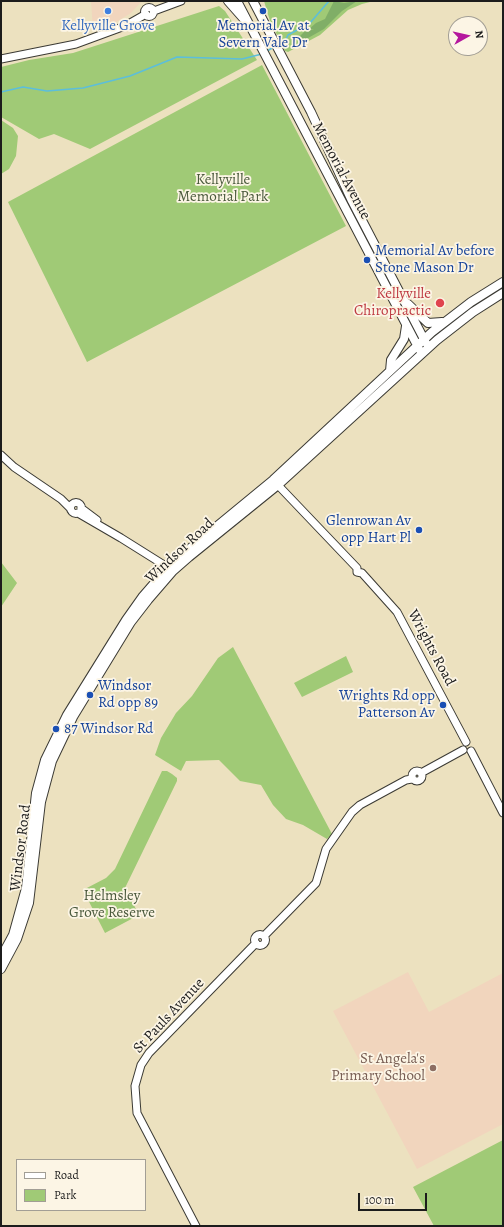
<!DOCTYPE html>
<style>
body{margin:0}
#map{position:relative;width:504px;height:1227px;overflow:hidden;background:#ece1bf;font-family:Alegreya,serif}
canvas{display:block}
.frame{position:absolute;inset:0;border:2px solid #1c1c1c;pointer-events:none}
.legend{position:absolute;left:16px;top:1159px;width:130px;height:52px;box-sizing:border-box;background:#fcf5e5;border:1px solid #a29e95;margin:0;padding:5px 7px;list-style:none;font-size:12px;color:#1c1c1c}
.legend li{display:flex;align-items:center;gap:8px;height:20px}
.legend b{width:20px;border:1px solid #a29e95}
.north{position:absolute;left:448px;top:16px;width:40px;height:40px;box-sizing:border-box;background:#fcf5e5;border:1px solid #a29e95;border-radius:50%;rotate:82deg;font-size:11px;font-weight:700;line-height:16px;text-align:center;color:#1c1c1c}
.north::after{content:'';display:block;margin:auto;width:14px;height:18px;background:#b5179e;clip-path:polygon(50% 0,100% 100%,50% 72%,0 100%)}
.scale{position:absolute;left:358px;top:1193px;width:69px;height:18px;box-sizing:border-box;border:2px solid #1c1c1c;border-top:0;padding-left:5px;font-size:12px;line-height:14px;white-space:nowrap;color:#1c1c1c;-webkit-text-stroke:3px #fcf5e5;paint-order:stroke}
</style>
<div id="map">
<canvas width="504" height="1227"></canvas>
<div class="frame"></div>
<ul class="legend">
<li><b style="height:5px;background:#fff"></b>Road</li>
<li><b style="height:11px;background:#a0ca76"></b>Park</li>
</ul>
<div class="north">N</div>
<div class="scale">100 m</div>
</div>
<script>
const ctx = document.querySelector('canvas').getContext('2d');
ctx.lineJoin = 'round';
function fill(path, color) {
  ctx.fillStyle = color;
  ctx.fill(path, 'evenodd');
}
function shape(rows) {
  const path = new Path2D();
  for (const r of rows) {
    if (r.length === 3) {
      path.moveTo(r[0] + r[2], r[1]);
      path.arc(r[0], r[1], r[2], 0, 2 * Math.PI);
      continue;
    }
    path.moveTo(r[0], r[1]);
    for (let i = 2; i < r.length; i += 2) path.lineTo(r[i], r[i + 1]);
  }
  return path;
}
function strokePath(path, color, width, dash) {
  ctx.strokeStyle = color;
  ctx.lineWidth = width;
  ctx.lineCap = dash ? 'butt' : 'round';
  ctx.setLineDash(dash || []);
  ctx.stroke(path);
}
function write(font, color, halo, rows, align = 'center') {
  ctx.font = font + ' Alegreya,serif';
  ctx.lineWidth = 3.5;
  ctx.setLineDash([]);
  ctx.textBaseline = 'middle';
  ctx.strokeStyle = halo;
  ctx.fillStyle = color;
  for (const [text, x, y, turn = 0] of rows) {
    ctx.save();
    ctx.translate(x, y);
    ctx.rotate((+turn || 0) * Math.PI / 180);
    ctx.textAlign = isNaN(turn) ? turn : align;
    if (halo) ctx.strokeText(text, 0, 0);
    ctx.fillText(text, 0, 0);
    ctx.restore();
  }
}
fill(shape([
 [91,1,142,1,131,13,113,24,93,30],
 [408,972,429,1012,503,973,503,1124,417,1169,333,1011]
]), '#f1d5bd');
fill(shape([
 [264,1,374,1,362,4,348,10,320,35,288,52,285,51,270,21],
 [219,6,225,11,257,60,90,149,54,134,39,139,1,117,1,67,29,60,73,53],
 [262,65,346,226,87,362,8,202],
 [1,120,13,128,18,136,16,156,9,169,1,174],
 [1,562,17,583,1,607],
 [233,647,332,834,327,839,303,825,286,819,273,805,261,785,240,781,219,760,186,761,181,771,155,755,161,738,176,713,192,696,218,658],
 [346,656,353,672,302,697,294,683],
 [162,771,167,771,172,774,177,778,177,781,125,888,139,915,105,933,83,890,106,878,115,869],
 [503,1140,503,1226,434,1226,413,1187]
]), '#a0ca76');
fill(shape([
 [334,1,344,3,357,1,342,11,324,29,301,42,299,37,304,32,314,29,309,29,316,23,325,19]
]), '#80ae67');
strokePath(shape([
 [279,44,285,41,288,35,310,23,329,1],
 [267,51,274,47],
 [1,92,23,87,47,91,83,88,130,76,177,57,242,59,262,54]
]), '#5cbedb', 1.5);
const tertiary = shape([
 [149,12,4.5],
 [154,11,181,1],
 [1,59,76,44,125,26,146,14],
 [1,455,14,467,61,499,70,508],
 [275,482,357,568,357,572,362,573,397,612,466,742],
 [76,508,5.5],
 [81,508,97,520],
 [78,513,121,538,172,570],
 [471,751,503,813],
 [417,776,5],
 [421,773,463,750],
 [260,940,5.5],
 [264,936,316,883,326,849,352,812,360,805,406,780,412,779],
 [196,1226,137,1113,135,1086,141,1065,149,1053,256,943]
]);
const primary = shape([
 [228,1,243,18],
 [237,1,419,349],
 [253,1,311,112,352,201,426,343],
 [408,304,428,323,442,322],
 [390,371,391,360,404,339,406,326],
 [1,957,13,935,26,888,36,793,45,760,67,715,126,620,143,596,163,573,183,554,273,480,432,332,471,302,503,282],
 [1,969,17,939,29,903,41,802,52,761,73,717,131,622,148,600,173,571,189,557,278,485,437,340,473,312,503,293]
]);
strokePath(tertiary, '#3b3a34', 9);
strokePath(primary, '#3b3a34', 10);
strokePath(tertiary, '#fff', 7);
strokePath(primary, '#fff', 8);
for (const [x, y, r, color] of [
 [108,11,4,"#3f7fe0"],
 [263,11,4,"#1a4fb4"],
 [367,260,4,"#1a4fb4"],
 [440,303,5,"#e0444e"],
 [419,530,4,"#1a4fb4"],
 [90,695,4,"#1a4fb4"],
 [443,705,4,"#1a4fb4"],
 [56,729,4,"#1a4fb4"],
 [433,1068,4,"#8d6e63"]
]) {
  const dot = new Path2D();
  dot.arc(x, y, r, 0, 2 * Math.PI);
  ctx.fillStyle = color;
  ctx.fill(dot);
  strokePath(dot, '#fcf5e5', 1.5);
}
write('15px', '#366cbe', '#fcf5e5', [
 ["Kellyville Grove",108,26]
]);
write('15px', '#164399', '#fcf5e5', [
 ["Memorial Av at",263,26,"center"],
 ["Severn Vale Dr",263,43,"center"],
 ["Memorial Av before",375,251],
 ["Stone Mason Dr",375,268],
 ["Glenrowan Av",411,521,"right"],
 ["opp Hart Pl",411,538,"right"],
 ["Windsor",98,686],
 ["Rd opp 89",98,703],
 ["Wrights Rd opp",435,696,"right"],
 ["Patterson Av",435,713,"right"],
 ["87 Windsor Rd",64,729]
], 'left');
write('15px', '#1c1c1c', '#fcf5e5', [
 ["Memorial Avenue",341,171,62],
 ["Windsor Road",180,551,-43],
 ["Wrights Road",431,648,62],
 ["Windsor Road",21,848,-83],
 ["St Pauls Avenue",169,1016,-47]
]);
write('15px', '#4a593c', '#fcf5e5', [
 ["Kellyville",223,180],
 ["Memorial Park",223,197],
 ["Helmsley",112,896],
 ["Grove Reserve",112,913]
]);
write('15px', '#be3a42', '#fcf5e5', [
 ["Kellyville",431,294],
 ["Chiropractic",431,311]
], 'right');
write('15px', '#785e54', '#fcf5e5', [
 ["St Angela's",425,1059],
 ["Primary School",425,1076]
], 'right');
</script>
